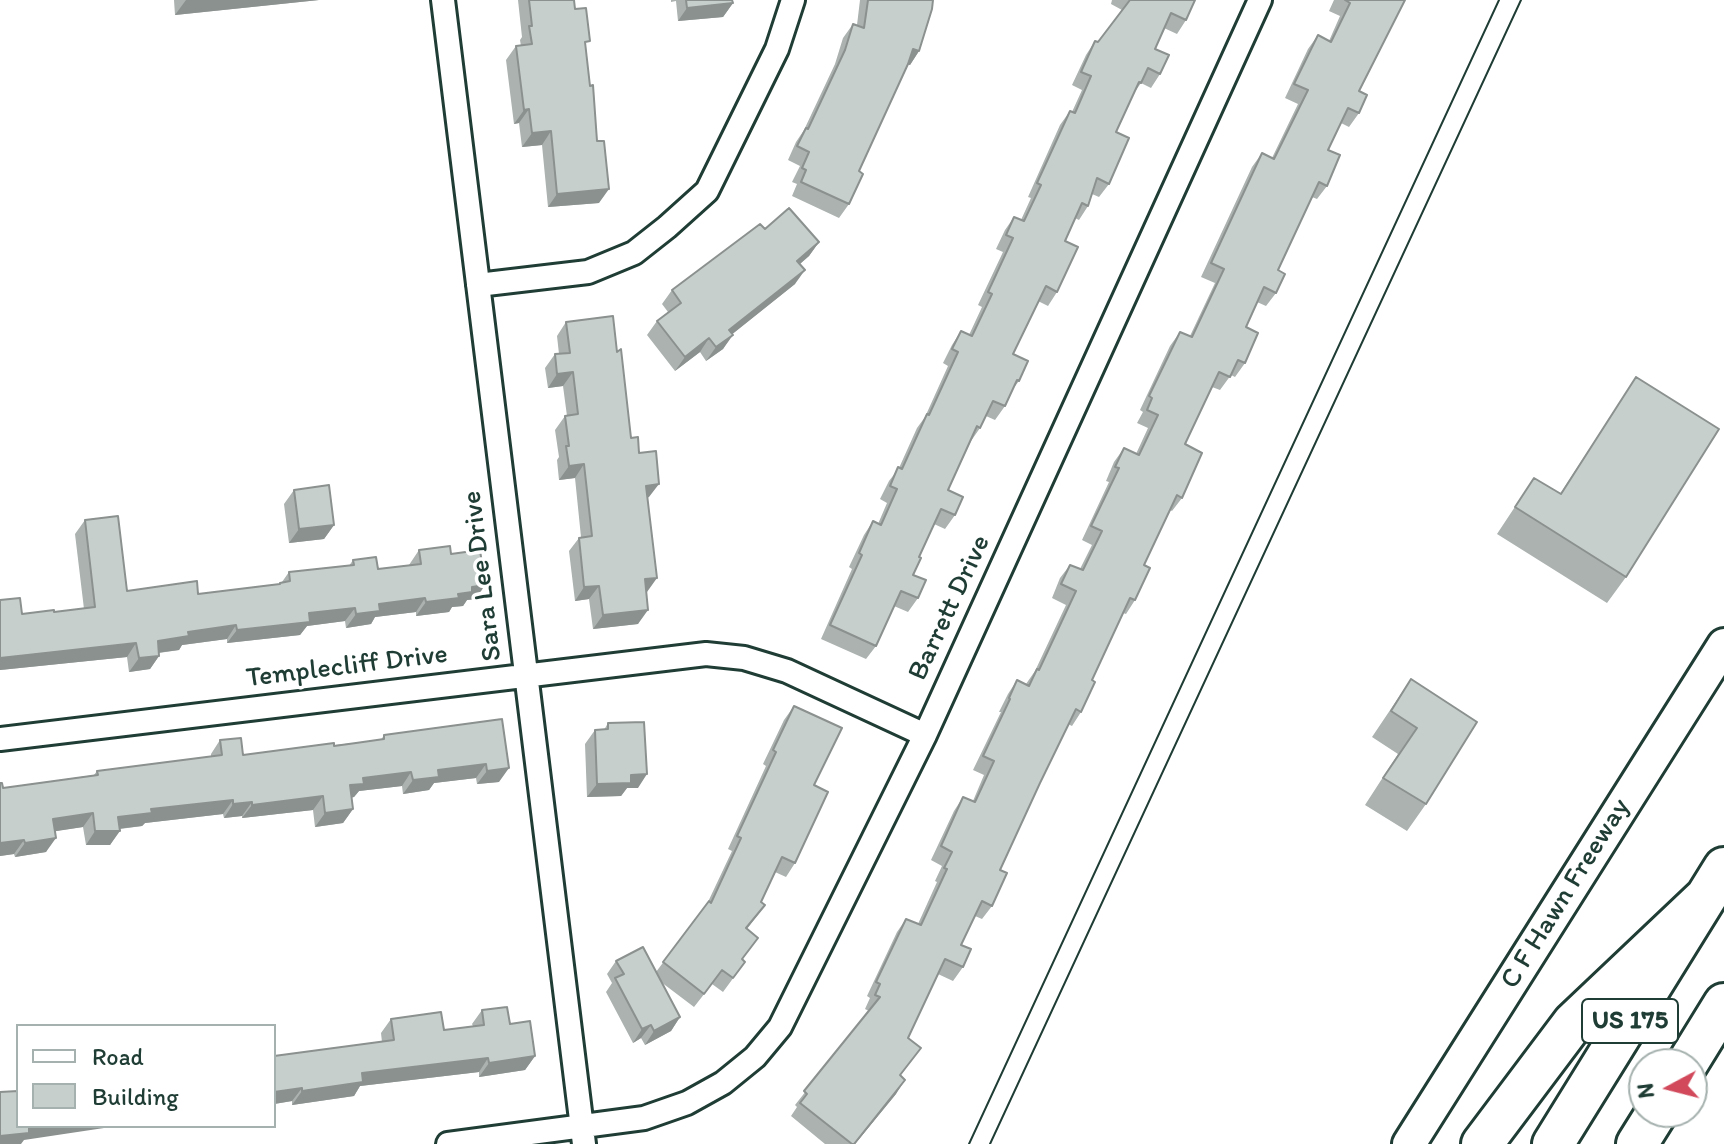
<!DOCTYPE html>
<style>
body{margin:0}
#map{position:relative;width:1724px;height:1144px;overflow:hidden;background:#fff;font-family:Itim,sans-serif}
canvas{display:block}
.legend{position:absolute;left:16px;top:1024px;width:260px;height:104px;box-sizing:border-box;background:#fff;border:2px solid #a5b1ae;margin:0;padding:10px 14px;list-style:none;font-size:24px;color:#1f3d34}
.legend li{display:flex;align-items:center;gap:16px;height:40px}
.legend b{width:40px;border:2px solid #a5b1ae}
.north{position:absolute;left:1628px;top:1048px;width:80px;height:80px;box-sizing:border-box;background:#fff;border:2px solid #a5b1ae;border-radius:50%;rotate:263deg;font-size:22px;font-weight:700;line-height:32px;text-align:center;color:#1f3d34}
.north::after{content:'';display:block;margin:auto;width:28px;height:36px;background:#d1495b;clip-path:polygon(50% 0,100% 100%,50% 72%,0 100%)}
</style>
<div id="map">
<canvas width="1724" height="1144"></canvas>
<ul class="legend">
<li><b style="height:10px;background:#fff"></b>Road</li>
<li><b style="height:22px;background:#c7cfcc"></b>Building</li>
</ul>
<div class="north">N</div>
</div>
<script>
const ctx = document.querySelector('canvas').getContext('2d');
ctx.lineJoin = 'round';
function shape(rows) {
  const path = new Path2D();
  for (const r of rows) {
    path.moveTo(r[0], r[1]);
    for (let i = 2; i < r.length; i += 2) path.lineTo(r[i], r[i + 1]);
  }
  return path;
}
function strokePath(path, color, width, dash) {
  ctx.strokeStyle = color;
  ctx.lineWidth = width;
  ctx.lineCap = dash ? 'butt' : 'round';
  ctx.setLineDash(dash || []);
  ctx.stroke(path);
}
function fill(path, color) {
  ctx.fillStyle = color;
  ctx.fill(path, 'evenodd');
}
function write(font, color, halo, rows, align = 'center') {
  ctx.font = font + ' Itim,sans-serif';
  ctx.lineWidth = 7;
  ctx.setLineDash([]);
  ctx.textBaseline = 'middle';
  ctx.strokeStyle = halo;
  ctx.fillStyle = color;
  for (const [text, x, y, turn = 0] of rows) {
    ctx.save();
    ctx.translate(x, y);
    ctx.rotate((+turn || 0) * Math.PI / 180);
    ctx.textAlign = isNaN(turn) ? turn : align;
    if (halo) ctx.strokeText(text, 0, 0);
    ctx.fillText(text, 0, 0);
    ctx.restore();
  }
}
const street = shape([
 [443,0,584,1144],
 [478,285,588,272,634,253,667,227,707,191,777,49,793,0],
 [0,739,706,654,744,658,787,671,925,735],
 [448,1144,644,1118,687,1103,723,1083,755,1057,780,1027,925,735,1260,0]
]);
const secondary = shape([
 [1409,1144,1724,645]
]);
const highway = shape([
 [1687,1064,1724,1004],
 [1482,1144,1573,1023,1706,897],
 [1553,1144,1724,868],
 [1637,1144,1657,1112]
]);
strokePath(street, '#1f3d34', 28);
strokePath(secondary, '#1f3d34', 38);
strokePath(highway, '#1f3d34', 46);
strokePath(street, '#fff', 22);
strokePath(secondary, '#fff', 32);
strokePath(highway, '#fff', 40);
strokePath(shape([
 [969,1144,1499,0],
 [990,1144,1521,0]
]), '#1f3d34', 2);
fill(shape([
 [174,0,319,0,175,15],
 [518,0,574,0,575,9,586,47,599,203,548,207,542,145,522,147,519,123,514,124,506,60,516,46,521,46,520,40,522,37],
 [671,0,732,0,733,3,723,17,678,21,676,1,671,2],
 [860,0,933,0,919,51,910,65,908,64,859,171,849,204,839,218,792,196,797,184,792,182,800,166,788,160,796,142,804,130,835,64,843,38,853,24,857,25],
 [1112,0,1195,0,1186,20,1177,34,1164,28,1155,49,1160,74,1151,88,1141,83,1134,93,1116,132,1109,184,1099,197,1092,194,1088,206,1079,220,1075,218,1065,241,1057,292,1048,306,1038,301,1013,354,1019,381,1012,390,1005,406,995,420,986,416,980,428,971,441,948,490,955,515,945,529,934,524,919,557,913,575,918,598,908,612,894,606,876,646,866,659,821,639,852,569,849,567,864,535,873,521,878,524,887,503,880,499,889,481,899,468,917,428,925,417,948,366,943,363,952,345,961,331,969,335,982,307,978,305,1003,252,996,249,1005,230,1014,217,1021,220,1031,198,1028,197,1060,125,1070,111,1072,112,1082,90,1072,85,1086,55,1095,41,1098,42,1122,10,1111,4],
 [1334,0,1405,0,1359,91,1359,113,1349,127,1341,123,1328,150,1327,186,1317,199,1312,197,1278,270,1276,293,1266,306,1257,302,1246,327,1245,363,1235,377,1231,375,1220,390,1212,387,1185,444,1182,498,1172,511,1170,510,1144,565,1135,600,1126,614,1123,613,1092,680,1081,712,1072,726,1068,724,1040,783,1000,870,992,906,982,919,975,916,961,945,963,967,953,981,938,974,908,1038,921,1048,900,1076,896,1094,855,1144,825,1144,791,1116,797,1107,795,1105,869,1011,865,1009,870,998,867,996,897,932,906,919,918,924,937,882,935,881,942,866,931,860,954,811,963,797,973,801,984,775,973,770,1001,712,999,712,1008,694,1017,680,1026,684,1035,671,1066,605,1052,598,1060,578,1070,565,1080,569,1092,545,1082,540,1109,482,1106,481,1114,462,1124,448,1136,454,1148,428,1137,423,1143,412,1140,410,1170,346,1180,332,1190,336,1215,283,1201,277,1252,167,1262,153,1272,158,1298,104,1285,98,1308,49,1318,35,1329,41,1340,16,1329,11],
 [765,229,819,242,809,256,800,264,795,284,732,334,723,349,706,361,700,352,675,371,647,335,657,321,668,312,662,304,672,290],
 [566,322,617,352,631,438,639,453,649,497,647,498,647,592,638,624,593,629,589,599,575,601,569,551,579,538,581,537,575,478,559,480,557,460,559,457,555,430,565,416,567,416,563,386,548,388,545,368,555,354,559,354,557,336],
 [1636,377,1626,577,1607,603,1497,534,1534,478,1560,494],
 [294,490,334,525,324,539,289,543,284,504],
 [85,520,127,591,198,594,278,585,280,583,282,582,289,572,349,566,353,560,378,569,409,565,419,550,451,554,476,599,467,600,463,606,452,607,449,612,416,616,416,612,375,617,371,624,346,628,345,621,307,626,300,635,227,643,227,639,182,645,179,650,159,653,159,656,150,669,129,672,127,657,0,670,0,600,22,614,54,612,84,609,75,534],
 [1411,679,1426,804,1407,831,1365,805,1398,754,1372,737],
 [794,706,814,785,795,863,786,877,775,872,761,902,765,905,747,929,743,960,745,962,723,992,712,984,694,1007,661,982,680,1017,671,1031,645,1045,641,1038,633,1043,606,992,612,983,607,974,616,961,656,972,707,904,732,851,728,849,766,766,763,764,784,720],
 [502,719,499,782,477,784,476,778,434,783,429,790,403,794,402,786,359,791,354,797,351,798,353,809,343,823,315,827,313,810,242,818,242,816,224,818,223,814,145,823,142,826,120,829,110,845,86,845,83,827,55,831,46,852,15,857,14,854,0,856,0,783,3,788,94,775,97,771,211,757,211,754,220,740,243,755,381,740,384,735],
 [608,723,638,788,627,788,621,796,587,797,585,744,595,730,604,730],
 [482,1010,510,1024,535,1056,525,1070,479,1077,479,1072,360,1086,354,1096,292,1105,292,1101,274,1104,274,1056,382,1042,381,1033,391,1019,444,1030,473,1026,472,1024]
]), '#abb2af');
fill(shape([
 [186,0,319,0,175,15],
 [733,3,723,17,678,21,687,8],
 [913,49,919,51,910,65,903,63],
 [529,109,519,123,514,124,524,110],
 [551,131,542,145,522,147,532,133],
 [609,189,599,203,548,207,557,194],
 [819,242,809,256,787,275,797,261],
 [805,270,795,284,720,344,729,330],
 [733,335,723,349,706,361,716,347],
 [709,338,700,352,675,371,685,357],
 [573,372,563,386,548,388,557,374],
 [584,464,575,478,559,480,569,466],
 [659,484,649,497,636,499,646,486],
 [334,525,324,539,289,543,299,529],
 [657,578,647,592,635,593,645,579],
 [485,585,476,599,467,600,463,606,452,607,449,612,416,616,426,602,458,594,472,587],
 [599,586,589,599,575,601,584,587],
 [425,598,416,612,375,617,371,624,346,628,356,614,379,604],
 [355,608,345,621,307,626,300,635,227,643,237,630,309,613],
 [648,610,638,624,593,629,603,615],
 [236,625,227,639,182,645,179,650,148,654,158,641,188,632],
 [136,643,127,657,0,670,0,658],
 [159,656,150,669,129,672,139,658],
 [486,764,476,778,434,783,429,790,403,794,413,780,438,770],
 [509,768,499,782,477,784,487,771],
 [411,772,402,786,359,791,354,797,340,799,350,785,363,778],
 [647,774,638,788,627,788,621,796,587,797,597,784,631,775],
 [323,796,313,810,242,818,252,805],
 [233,800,223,814,145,823,142,826,108,830,118,817,151,809],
 [252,802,242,816,224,818,233,804],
 [353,809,343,823,315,827,325,813],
 [93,813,83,827,44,833,53,819],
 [95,831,120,831,110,845,86,845],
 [56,838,46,852,15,857,25,843],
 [24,840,14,854,0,856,0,843],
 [680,1017,671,1031,645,1045,654,1031],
 [651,1025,641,1038,633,1043,642,1029],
 [535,1056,525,1070,479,1077,489,1063],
 [488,1058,479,1072,360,1086,354,1096,292,1105,302,1091,362,1073],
 [905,1080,896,1094,855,1144,854,1144],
 [302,1088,292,1101,274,1104,274,1092],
 [35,1126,106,1126,104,1128,24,1140,21,1144,0,1144,0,1136]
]), '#8b918f');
const building = shape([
 [529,0,574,0,575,9,586,8,590,41,585,42,590,86,593,85,597,141,604,141,609,189,557,194,551,131,532,133,529,109,524,110,516,46,532,44,529,26,532,26,529,0],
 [686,0,732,0,733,3,687,8,686,0],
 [868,0,933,0,932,9,919,51,913,49,908,64,859,171,863,174,849,204,801,182,806,170,802,168,809,152,797,146,806,128,808,129,845,50,853,24,864,28,868,0],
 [1130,0,1195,0,1186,20,1171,13,1155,49,1169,55,1160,74,1148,68,1141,83,1139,82,1116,132,1129,138,1109,184,1097,178,1088,206,1082,203,1065,241,1078,247,1057,292,1046,286,1013,354,1028,361,1019,381,1017,380,1005,406,993,401,980,428,977,426,948,490,963,497,955,515,941,509,919,557,921,558,913,575,926,580,918,598,901,591,876,646,830,625,862,555,859,553,873,521,881,525,897,489,890,486,898,467,902,469,927,414,929,415,958,352,952,349,961,331,972,336,992,294,988,292,1013,238,1006,235,1014,217,1024,221,1041,185,1037,183,1070,111,1075,113,1091,76,1081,72,1095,41,1098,42,1130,0],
 [1345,0,1405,0,1359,91,1367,95,1359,113,1348,108,1328,150,1340,155,1327,186,1319,182,1278,270,1285,274,1276,293,1264,287,1246,327,1258,333,1245,363,1238,360,1230,377,1219,372,1185,444,1202,453,1182,498,1177,495,1144,565,1150,568,1135,600,1130,598,1092,680,1095,682,1081,712,1076,709,1040,783,1000,870,1007,873,992,906,982,901,961,945,971,949,963,967,945,959,908,1038,921,1048,900,1075,905,1080,854,1144,852,1144,800,1103,807,1094,804,1091,880,997,875,995,880,984,876,982,906,919,921,925,947,869,944,868,952,852,941,846,963,797,975,802,994,761,983,756,1010,699,1009,698,1017,680,1029,686,1037,669,1039,670,1076,591,1061,584,1070,565,1083,570,1102,531,1091,526,1119,468,1115,467,1124,448,1139,455,1158,415,1147,410,1152,398,1149,396,1180,332,1192,337,1224,269,1211,263,1262,153,1274,159,1308,90,1294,84,1318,35,1331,42,1350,3,1345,0],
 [789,208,819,242,797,261,805,270,729,330,733,335,716,347,709,338,685,357,657,321,681,303,672,290,760,224,765,229,789,208],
 [613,316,617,352,621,349,631,438,638,437,639,453,656,451,659,484,646,486,657,578,645,579,648,610,603,615,599,586,584,587,579,538,592,536,584,464,569,466,566,446,569,446,565,416,578,414,573,372,557,374,555,354,570,353,566,322,613,316],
 [1636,377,1719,429,1626,577,1515,507,1534,478,1561,494,1636,377],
 [329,485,334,525,299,529,294,490,329,485],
 [118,516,127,591,197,581,198,594,280,584,280,583,290,581,289,572,354,565,353,560,376,557,378,569,421,564,419,550,450,546,451,554,480,550,485,585,472,587,472,592,458,594,459,598,426,602,425,598,379,604,380,611,356,614,355,608,309,613,310,622,237,630,236,625,188,632,189,636,158,641,159,656,139,658,136,643,0,658,0,600,20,598,22,614,54,610,54,612,95,607,85,520,118,516],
 [1411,679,1477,722,1426,804,1383,778,1417,728,1391,711,1411,679],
 [794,706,842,728,814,785,828,792,795,863,782,857,761,902,765,905,746,928,758,938,742,959,745,962,733,978,722,970,704,994,663,962,709,901,711,903,741,838,737,836,776,752,773,750,794,706],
 [502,719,509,768,487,771,486,764,438,770,439,777,413,780,411,772,363,778,364,784,350,785,353,809,325,813,323,796,252,805,252,802,233,804,233,800,151,809,152,813,118,817,120,831,95,831,93,813,53,819,56,838,25,843,24,840,0,843,0,783,2,783,3,788,98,775,97,771,222,755,220,740,241,738,243,755,334,743,334,746,356,743,384,739,384,735,502,719],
 [644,722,647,774,631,775,631,783,597,784,595,730,608,729,608,723,644,722],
 [643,947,680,1017,654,1031,651,1025,642,1029,615,978,624,974,616,961,643,947],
 [507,1007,510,1024,530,1021,535,1056,489,1063,488,1058,362,1073,363,1082,302,1091,302,1088,274,1092,274,1056,394,1040,391,1019,441,1012,444,1030,484,1025,482,1010,507,1007],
 [18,1091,18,1126,35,1126,29,1127,29,1133,0,1136,0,1092,18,1091]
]);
fill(building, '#c7cfcc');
strokePath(building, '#8b918f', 2);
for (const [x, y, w] of [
 [1630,1021,96]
]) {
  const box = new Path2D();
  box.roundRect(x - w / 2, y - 22, w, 44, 6);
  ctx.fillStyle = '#fff';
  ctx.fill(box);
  strokePath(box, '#1f3d34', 2);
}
write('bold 26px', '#1f3d34', null, [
 ["US 175",1630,1021]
]);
write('28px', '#1f3d34', '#fff', [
 ["Sara Lee Drive",483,576,-97],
 ["Barrett Drive",950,608,-65],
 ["Templecliff Drive",347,667,-7],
 ["C F Hawn Freeway",1566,894,-58]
]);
</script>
